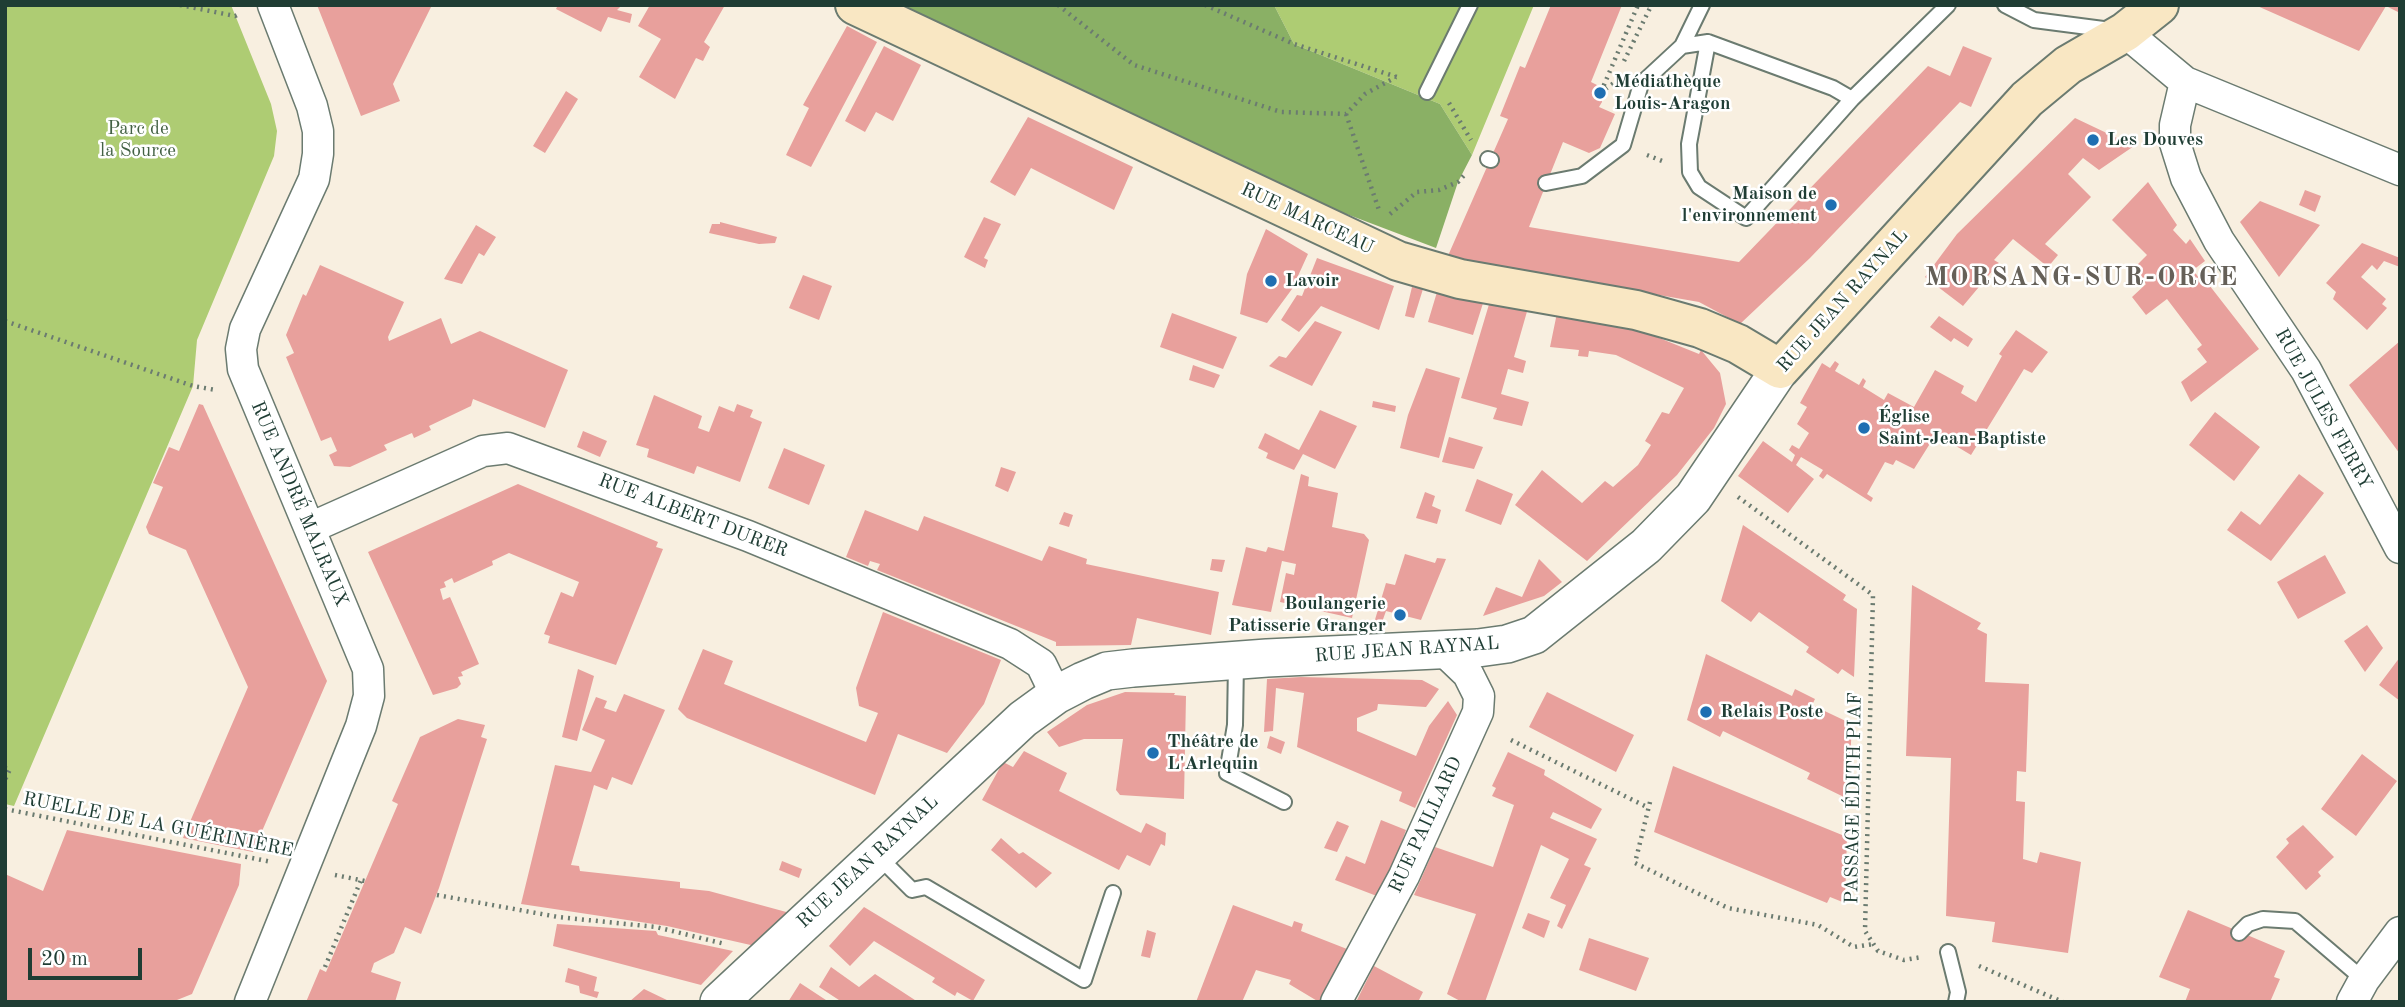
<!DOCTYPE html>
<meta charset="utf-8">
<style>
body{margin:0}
#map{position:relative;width:2405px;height:1007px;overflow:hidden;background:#f8efe0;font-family:"Old Standard TT",serif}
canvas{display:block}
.frame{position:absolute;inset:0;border:7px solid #1f3d34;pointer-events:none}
.scale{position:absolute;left:28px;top:948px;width:114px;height:32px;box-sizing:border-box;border:4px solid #1f3d34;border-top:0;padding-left:9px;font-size:21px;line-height:24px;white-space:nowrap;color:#1f3d34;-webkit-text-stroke:5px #fff;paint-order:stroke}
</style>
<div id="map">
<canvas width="2405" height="1007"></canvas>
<div class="frame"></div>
<div class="scale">20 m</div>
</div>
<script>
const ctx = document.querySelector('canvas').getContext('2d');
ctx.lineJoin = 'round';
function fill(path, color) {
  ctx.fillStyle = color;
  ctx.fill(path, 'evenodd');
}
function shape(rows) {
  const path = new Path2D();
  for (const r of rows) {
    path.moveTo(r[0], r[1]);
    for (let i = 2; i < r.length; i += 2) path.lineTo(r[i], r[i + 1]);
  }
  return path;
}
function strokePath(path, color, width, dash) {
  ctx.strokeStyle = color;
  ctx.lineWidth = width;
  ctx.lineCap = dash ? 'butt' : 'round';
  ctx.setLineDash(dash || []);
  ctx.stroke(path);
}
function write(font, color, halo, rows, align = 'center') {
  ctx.font = font + ' "Old Standard TT",serif';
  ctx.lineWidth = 5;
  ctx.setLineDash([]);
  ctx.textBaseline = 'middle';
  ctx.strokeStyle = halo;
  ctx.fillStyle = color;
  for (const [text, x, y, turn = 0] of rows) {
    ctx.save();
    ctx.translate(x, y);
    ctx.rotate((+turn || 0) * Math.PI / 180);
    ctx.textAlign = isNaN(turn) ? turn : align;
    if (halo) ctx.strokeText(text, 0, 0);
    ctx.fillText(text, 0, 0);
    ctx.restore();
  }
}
fill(shape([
 [5,5,231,5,271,104,277,131,274,156,197,340,193,386,14,806,5,804],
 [1274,5,1534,5,1472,155,1440,104,1294,44]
]), '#aecc73');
fill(shape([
 [897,5,1274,5,1294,44,1440,104,1472,155,1458,182,1436,248,1299,196]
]), '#8ab065');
fill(shape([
 [317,5,432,5,393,84,400,101,361,116],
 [558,5,622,5,617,10,632,14,630,23,608,17,601,32,556,9],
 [650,5,725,5,704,42,710,47,703,61,696,58,675,99,639,77,661,39,638,26],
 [1551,5,1622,5,1591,82,1599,86,1602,102,1599,107,1615,114,1600,148,1589,153,1563,142,1529,227,1739,262,1928,66,1950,76,1963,46,1992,58,1971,107,1960,102,1810,258,1740,324,1699,302,1447,258,1508,119,1500,116,1520,66,1525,68],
 [2255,5,2400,5,2400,13,2386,6,2359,51],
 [847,26,877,42,811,167,786,155,809,108,803,105],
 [884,46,921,65,893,121,876,112,865,132,845,121],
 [566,91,578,99,545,153,533,146],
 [1028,117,1133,167,1114,210,1031,168,1015,196,990,182],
 [2075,118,2134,146,2099,170,2083,158,2068,174,2091,197,2045,244,2058,255,2048,267,2013,239,1994,260,1999,263,1963,306,1925,277,1957,234],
 [2148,182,2177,225,2173,230,2186,244,2190,239,2205,261,2193,270,2203,283,2206,281,2259,349,2191,402,2181,382,2207,362,2197,349,2202,345,2167,299,2146,315,2132,297,2146,284,2132,270,2147,255,2112,220],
 [2305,190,2321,196,2315,212,2299,205],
 [2260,201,2320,225,2279,277,2240,222],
 [984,217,1001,224,984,258,988,260,985,268,964,257],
 [720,222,777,237,775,243,759,244,709,233,712,224,720,224],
 [476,225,496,237,484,256,479,253,462,284,444,279],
 [1266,229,1308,254,1292,289,1267,323,1240,314,1247,274],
 [2362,243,2400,258,2400,267,2384,261,2377,270,2372,265,2361,277,2386,299,2382,304,2387,308,2367,330,2333,299,2336,292,2326,283],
 [1317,258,1394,286,1379,330,1321,306,1299,332,1281,320,1297,295,1302,296],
 [320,265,404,302,388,337,389,341,441,318,451,344,480,331,568,370,545,428,473,399,471,406,429,426,431,430,414,438,412,433,384,445,387,450,350,467,334,466,329,455,337,451,331,437,321,441,286,357,294,353,286,335,303,294,306,296],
 [803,275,832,286,819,320,789,308],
 [1412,287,1423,289,1414,318,1405,316],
 [1437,292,1484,300,1473,335,1428,322],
 [1490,301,1528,308,1514,357,1526,361,1523,373,1508,369,1501,394,1529,402,1522,426,1493,419,1497,408,1461,398],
 [1172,313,1237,337,1223,369,1160,347],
 [1557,313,1632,327,1699,354,1701,350,1720,373,1726,404,1714,428,1677,475,1587,561,1515,505,1542,470,1582,503,1605,481,1613,487,1638,465,1651,445,1645,441,1662,412,1669,414,1684,388,1616,355,1589,351,1588,357,1578,356,1579,350,1550,347],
 [1939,316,1973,339,1968,347,1954,338,1951,342,1930,327],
 [1315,321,1342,332,1312,386,1269,366,1279,356,1286,358],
 [2016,330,2048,352,2032,373,2024,369,1971,455,1936,434,1914,469,1896,460,1893,465,1885,462,1867,494,1873,498,1871,502,1827,474,1823,479,1819,476,1823,470,1801,457,1796,465,1814,479,1788,513,1738,476,1763,441,1792,462,1795,455,1789,450,1792,445,1799,449,1809,433,1797,424,1807,407,1800,403,1822,363,1830,368,1835,361,1839,364,1835,371,1859,385,1863,378,1866,381,1863,387,1884,400,1888,393,1914,407,1935,370,1964,386,1961,393,1976,402,2002,356,1999,354],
 [2400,341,2400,454,2349,385],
 [1193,365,1220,375,1214,388,1189,380],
 [1426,368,1460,378,1439,458,1400,448,1408,415],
 [654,395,702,416,698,428,709,432,719,406,734,412,737,404,753,410,750,417,762,422,740,482,697,466,694,474,647,457,649,449,636,445],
 [1373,401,1396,406,1395,412,1372,407],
 [199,404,203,405,327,681,253,852,183,838,248,687,186,550,149,534,146,527,163,487,153,483,169,447,179,451],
 [1320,410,1357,426,1335,469,1303,454,1294,470,1266,458,1268,453,1258,448,1265,433,1299,450],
 [2215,412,2260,447,2234,481,2189,445],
 [583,431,607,441,600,457,577,447],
 [1449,437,1483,447,1474,469,1442,462],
 [784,448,825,465,809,505,768,488],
 [1001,467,1016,472,1008,492,995,486],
 [1301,474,1309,477,1308,486,1338,493,1332,527,1364,534,1369,540,1352,618,1280,602,1286,573,1294,575,1296,564,1282,561,1271,612,1232,605,1246,547,1266,552,1268,547,1284,551],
 [2299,474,2324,493,2271,561,2227,530,2241,511,2260,525],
 [1477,479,1513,494,1501,525,1465,511],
 [518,484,658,542,656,547,663,549,616,665,548,643,550,636,544,634,561,592,573,597,579,582,509,553,492,561,493,565,454,583,452,578,444,582,446,587,440,589,443,600,450,597,479,664,461,672,463,676,458,677,461,684,457,688,433,695,368,552],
 [1425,492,1435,496,1432,506,1441,510,1437,524,1416,518],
 [865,510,918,531,924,516,1042,561,1049,546,1087,559,1086,564,1219,592,1211,635,1137,618,1131,645,1056,646,1056,642,877,570,880,564,870,561,868,566,846,557],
 [1064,512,1073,515,1069,527,1059,524],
 [1743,525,1846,595,1843,600,1857,609,1854,677,1842,669,1838,674,1806,652,1809,647,1759,612,1751,622,1721,601],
 [1405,554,1435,563,1437,558,1446,559,1421,620,1386,611,1381,625,1374,623,1386,583,1395,585],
 [2325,555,2346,593,2298,619,2277,582],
 [1212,559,1225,560,1222,572,1210,570],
 [1539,559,1562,582,1544,596,1483,616,1496,587,1522,597],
 [1912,585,1981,623,1977,629,1987,634,1985,682,2029,684,2026,772,2017,771,2016,801,2025,802,2023,859,2037,863,2040,852,2081,862,2068,953,1992,942,1995,922,1946,916,1951,758,1906,756],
 [883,612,1001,660,984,704,947,753,898,734,875,795,687,718,678,709,703,649,733,661,724,684,866,742,878,713,859,706,856,688],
 [2367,625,2383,648,2365,672,2344,641],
 [1706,654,1792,696,1795,689,1815,699,1812,705,1852,724,1848,799,1807,779,1810,773,1723,731,1720,737,1687,720],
 [2400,657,2400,701,2379,685],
 [578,669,594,676,577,741,562,737],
 [1301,677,1422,680,1439,689,1426,707,1378,704,1377,710,1357,718,1357,731,1416,756,1429,726,1448,701,1457,715,1415,808,1399,801,1402,792,1297,747,1304,693,1276,688,1273,731,1264,732,1267,679],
 [1125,692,1175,693,1174,695,1186,696,1184,799,1120,795,1116,790,1123,739,1084,739,1059,747,1047,732,1087,705],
 [1547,692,1634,735,1616,772,1529,727],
 [624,694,665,710,632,785,612,777,607,790,594,785,571,865,579,866,580,871,680,882,680,888,709,891,790,913,755,946,667,926,521,904,555,765,591,772,605,740,582,730,596,697,607,701,604,708,616,712],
 [458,719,485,725,481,737,487,739,439,888,421,934,405,927,394,953,374,963,371,972,401,982,395,1002,306,1002,320,969,326,972,398,804,392,801,420,737],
 [1270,736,1285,742,1281,754,1267,748],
 [1024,751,1067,773,1059,791,1141,833,1146,823,1166,833,1165,846,1161,844,1150,866,1127,855,1119,870,982,800,1003,762,1013,767],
 [1508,752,1545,770,1544,775,1602,809,1591,829,1553,812,1550,818,1597,839,1584,865,1591,868,1562,929,1557,926,1566,905,1550,898,1569,859,1541,845,1485,1002,1462,1002,1447,994,1476,914,1414,895,1435,847,1493,867,1514,805,1492,796,1496,788,1492,786],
 [2362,754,2397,781,2356,836,2321,809],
 [1673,766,1847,837,1845,903,1830,897,1827,903,1654,832],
 [1381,820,1406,830,1382,898,1335,880,1346,856,1365,864],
 [1337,821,1349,826,1337,852,1324,848],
 [2303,825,2334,857,2318,872,2321,876,2306,890,2276,857,2289,843,2286,839],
 [67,830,241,864,239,885,192,994,172,1002,5,1002,5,874,43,891],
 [1001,838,1019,854,1023,852,1052,873,1036,888,991,850],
 [782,861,802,869,799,878,779,870],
 [1233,905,1292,927,1294,921,1303,924,1301,931,1347,949,1339,970,1319,1002,1289,984,1291,980,1256,970,1242,1002,1196,1002],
 [864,907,985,980,973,1001,957,992,955,996,932,982,935,978,874,941,850,966,829,946],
 [2188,910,2285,951,2274,977,2280,979,2270,1002,2185,1002,2190,989,2159,977],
 [1528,913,1550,921,1544,938,1522,928],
 [557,924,656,931,658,935,733,951,701,985,553,946],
 [1147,930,1156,933,1150,958,1141,956],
 [1589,938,1649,958,1636,991,1579,970],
 [1374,966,1423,992,1418,1002,1356,1002],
 [831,967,859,987,875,974,918,1002,842,1002,819,987],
 [568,968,597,977,594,991,599,992,597,998,580,993,579,986,565,982],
 [800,983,829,1002,788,1002],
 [644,989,671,1002,629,1002]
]), '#e8a09c');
const service = shape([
 [2005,5,2034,20,2111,30],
 [1708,42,1689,144,1690,172,1699,187,1746,218,1852,99,1948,5],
 [1682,46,1702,5],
 [1427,92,1470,5],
 [1488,159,1491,160],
 [1546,183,1582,176,1623,145,1641,84,1682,46,1708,42,1833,88,1852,99],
 [1236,662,1235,725,1227,773,1284,802],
 [877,855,912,890,926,887,1084,980,1113,893],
 [2239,933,2248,924,2263,919,2295,921,2364,980],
 [1948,952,1958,992,1956,1002]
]);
const minor = shape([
 [2125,32,2185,82,2400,170],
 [2185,82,2175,125,2175,143,2186,178,2219,241,2306,370,2400,548],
 [310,528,483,451,508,448,748,536,1010,644,1041,664,1056,695],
 [250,1002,361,726,369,696,368,669,243,369,241,349,245,329,314,179,318,154,318,131,312,106,273,5],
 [1336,1002,1404,876,1478,712,1479,696,1468,674,1444,651],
 [2352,1002,2364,980,2400,932]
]);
const tertiary = shape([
 [719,1002,1023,719,1056,695,1083,681,1107,671,1133,668,1267,658,1478,648,1507,644,1534,635,1646,546,1693,498,1780,369]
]);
const secondary = shape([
 [855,5,1398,261,1460,279,1636,310,1700,328,1738,344,1780,369,2027,99,2068,65,2125,32,2159,5]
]);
strokePath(service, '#6b7b70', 18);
strokePath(minor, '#6b7b70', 33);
strokePath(tertiary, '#6b7b70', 40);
strokePath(secondary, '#6b7b70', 42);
strokePath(shape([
 [180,5,235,16,241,13],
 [1058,5,1134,65,1281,112,1346,114,1365,94,1396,77],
 [1205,5,1294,44,1397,77],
 [1624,61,1651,6,1648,5],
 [1601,92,1638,5],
 [1600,93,1614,83],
 [1449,103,1471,140],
 [1346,114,1379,210],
 [1647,155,1665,162],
 [1390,214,1417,192,1439,190,1458,182,1466,173],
 [5,321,193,386,216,390],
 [1738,497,1873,595,1865,931,1878,951,1904,960,1922,957],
 [1511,740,1649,808],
 [5,768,10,769,5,780],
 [1650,802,1635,863,1728,908,1818,925,1854,947,1874,944],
 [5,809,272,862],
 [335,875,365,881],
 [437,895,558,917,656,927,725,944],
 [1979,966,2063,1002],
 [325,967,361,880]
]), '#6b7b70', 4.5, [2, 5]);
strokePath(service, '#fff', 14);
strokePath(minor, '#fff', 30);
strokePath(tertiary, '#fff', 37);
strokePath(secondary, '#f9e7c3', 38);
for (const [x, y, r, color] of [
 [1600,93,7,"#1f6fb2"],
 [2093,140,7,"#1f6fb2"],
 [1831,205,7,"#1f6fb2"],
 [1271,281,7,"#1f6fb2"],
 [1864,428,7,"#1f6fb2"],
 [1400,615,7,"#1f6fb2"],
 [1706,712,7,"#1f6fb2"],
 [1153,753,7,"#1f6fb2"]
]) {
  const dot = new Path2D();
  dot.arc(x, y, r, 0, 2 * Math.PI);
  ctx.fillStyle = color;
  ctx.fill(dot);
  strokePath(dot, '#fff', 2.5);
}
write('bold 19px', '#1f3d34', '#fff', [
 ["Médiathèque",1614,82],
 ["Louis-Aragon",1614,104],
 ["Les Douves",2107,140],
 ["Maison de",1817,194,"right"],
 ["l'environnement",1817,216,"right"],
 ["Lavoir",1285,281],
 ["Église",1878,417],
 ["Saint-Jean-Baptiste",1878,439],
 ["Boulangerie",1386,604,"right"],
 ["Patisserie Granger",1386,626,"right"],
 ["Relais Poste",1720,712],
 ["Théâtre de",1167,742],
 ["L'Arlequin",1167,764]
], 'left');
write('19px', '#436144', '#fff', [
 ["Parc de",138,129],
 ["la Source",138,151]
]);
write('19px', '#1f3d34', '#fff', [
 ["RUE MARCEAU",1307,219,25],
 ["RUE JEAN RAYNAL",1843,301,-48],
 ["RUE JULES FERRY",2323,409,61],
 ["RUE ANDRÉ MALRAUX",299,504,67],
 ["RUE ALBERT DURER",693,516,21],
 ["RUE JEAN RAYNAL",1407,650,-4],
 ["PASSAGE ÉDITH PIAF",1854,798,-89],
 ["RUELLE DE LA GUÉRINIÈRE",158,825,11],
 ["RUE PAILLARD",1426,825,-65],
 ["RUE JEAN RAYNAL",868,862,-43]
]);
ctx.letterSpacing = '2px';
write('bold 26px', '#656058', '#fff', [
 ["MORSANG-SUR-ORGE",2082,278]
]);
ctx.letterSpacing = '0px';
</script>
